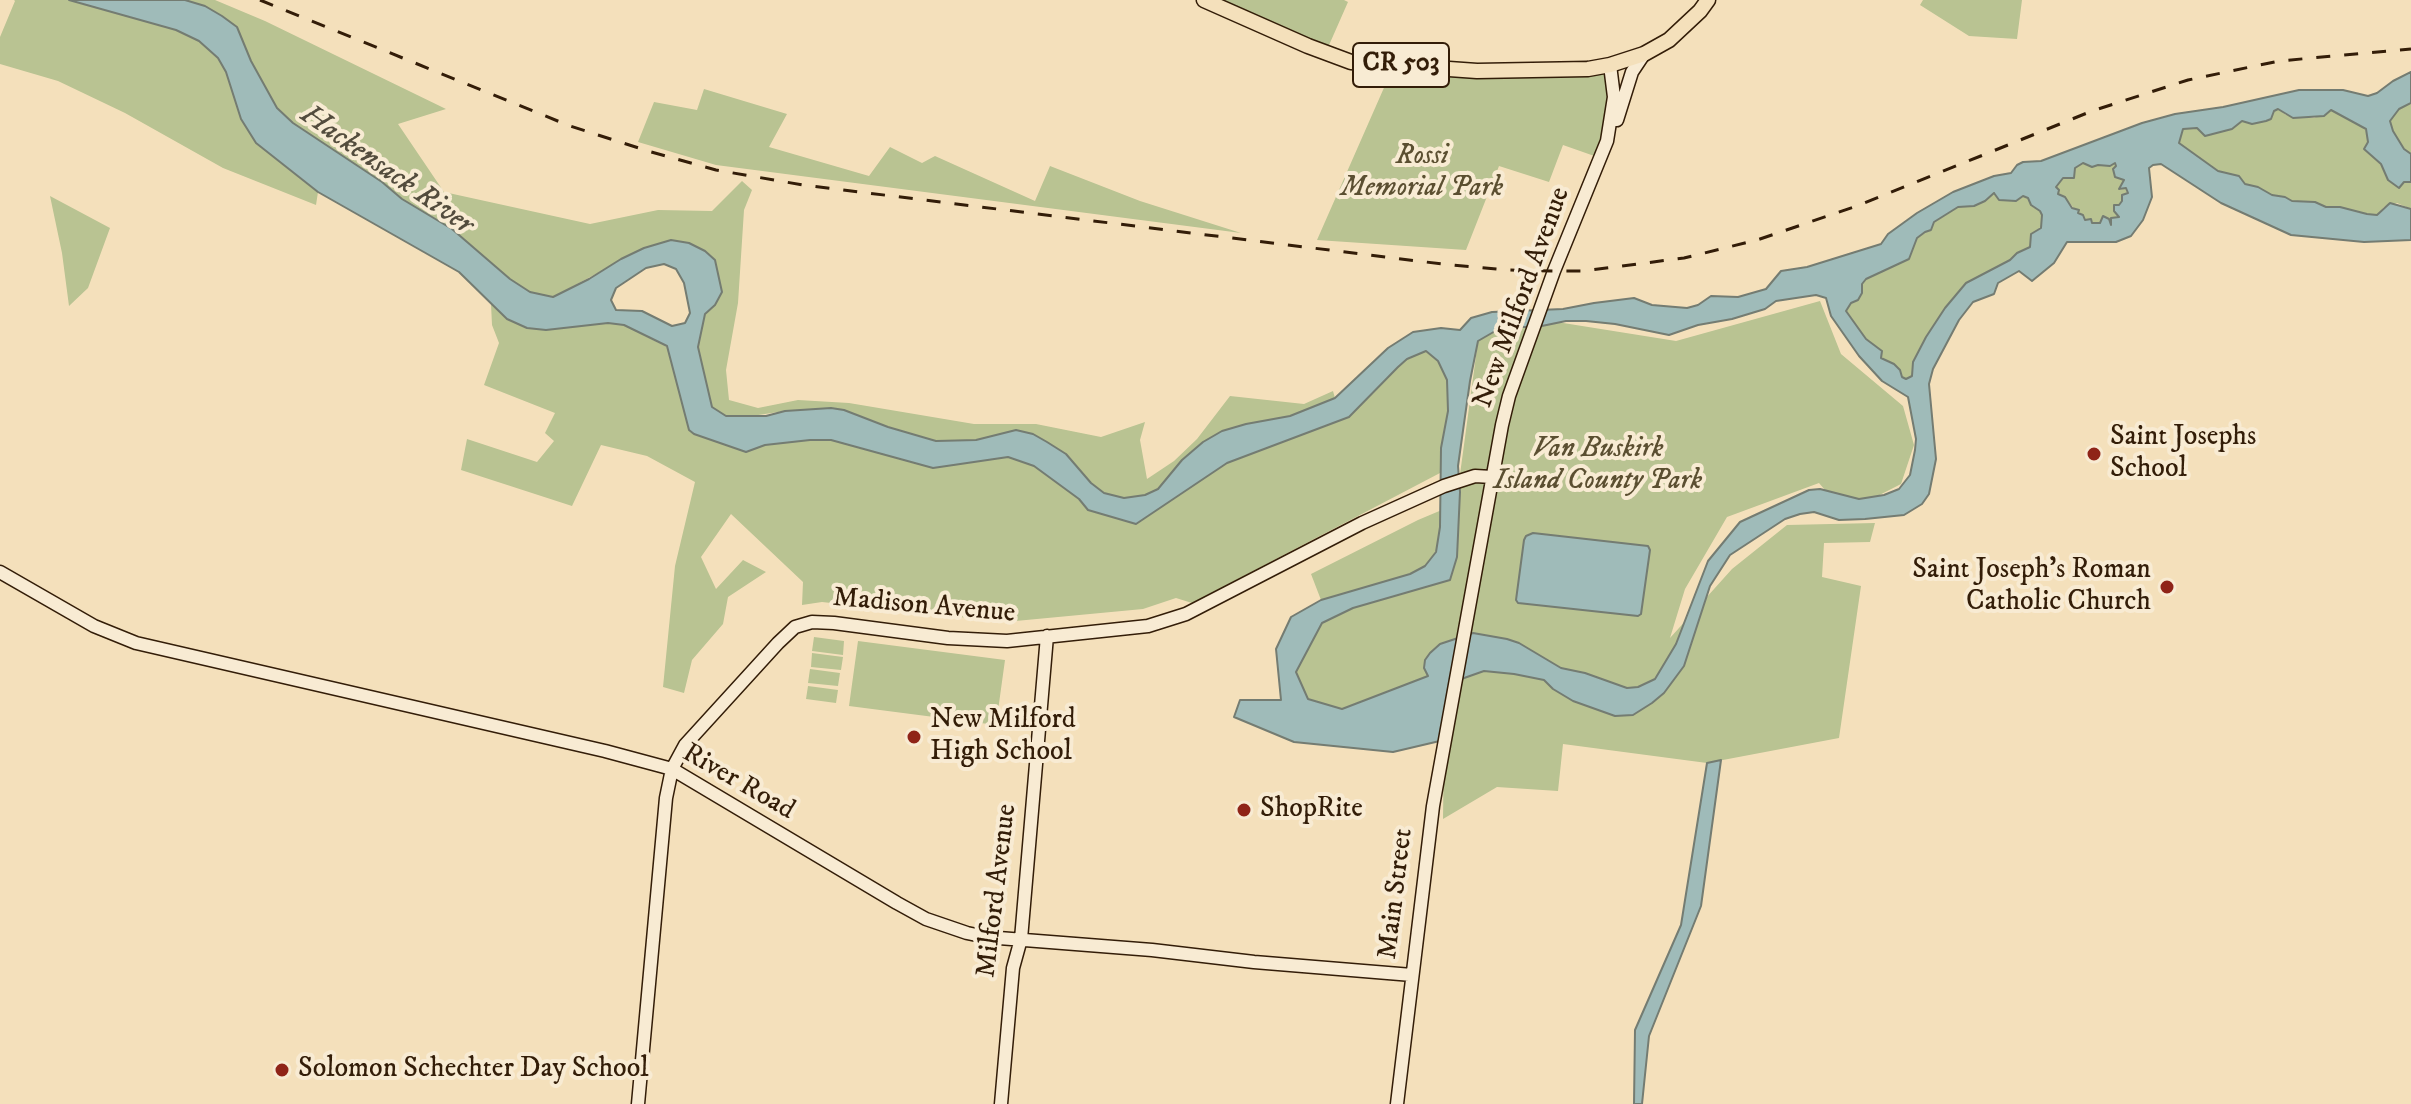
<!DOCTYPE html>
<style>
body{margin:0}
canvas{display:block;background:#f4e0bb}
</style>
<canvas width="2411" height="1104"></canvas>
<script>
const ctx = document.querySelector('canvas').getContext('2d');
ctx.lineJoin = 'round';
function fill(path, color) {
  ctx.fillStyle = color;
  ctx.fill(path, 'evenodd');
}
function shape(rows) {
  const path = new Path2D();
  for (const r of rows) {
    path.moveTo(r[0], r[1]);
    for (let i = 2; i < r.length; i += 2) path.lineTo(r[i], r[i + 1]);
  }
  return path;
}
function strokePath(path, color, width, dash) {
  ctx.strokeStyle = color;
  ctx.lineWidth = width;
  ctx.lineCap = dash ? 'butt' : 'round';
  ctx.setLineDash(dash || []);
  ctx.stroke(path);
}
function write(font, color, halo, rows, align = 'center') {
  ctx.font = font + ' "IM FELL DW Pica",serif';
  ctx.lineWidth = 8;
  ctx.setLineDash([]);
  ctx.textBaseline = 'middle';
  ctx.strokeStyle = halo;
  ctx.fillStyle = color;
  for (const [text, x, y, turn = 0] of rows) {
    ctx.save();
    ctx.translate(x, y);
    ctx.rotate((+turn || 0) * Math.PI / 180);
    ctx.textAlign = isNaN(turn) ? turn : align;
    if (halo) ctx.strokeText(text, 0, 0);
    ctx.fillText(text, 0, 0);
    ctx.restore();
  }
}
fill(shape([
 [14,0,69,0,176,30,199,41,218,58,226,72,241,119,256,143,318,192,316,205,223,168,125,113,58,81,0,64,0,37,15,1],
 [185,0,215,0,265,21,446,109,398,124,444,192,590,224,658,210,712,211,742,181,752,190,744,210,738,303,726,370,729,400,758,408,798,400,849,403,974,424,1036,424,1101,437,1145,422,1140,440,1147,479,1174,461,1197,439,1230,396,1304,404,1333,391,1335,398,1290,416,1268,421,1182,460,1158,489,1145,495,1124,498,1104,493,1091,483,1078,467,1033,434,1016,430,976,440,936,441,888,427,844,410,785,411,745,417,726,416,712,407,698,347,705,314,715,305,722,292,644,248,553,297,530,292,510,280,452,229,402,199,382,182,293,123,277,108,251,61,237,27,205,6],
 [1204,0,1344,0,1348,2,1326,52],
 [1923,0,2022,0,2017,39,1969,36,1920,5],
 [1394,65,1610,65,1613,85,1600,158,1563,145,1549,182,1499,166,1466,250,1317,240],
 [704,89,787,114,769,147,869,176,890,147,922,163,935,156,1035,201,1050,166,1140,201,1241,233,716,165,638,142,654,102,697,110],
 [2411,103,2411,154,2404,149,2392,131,2390,121,2399,109],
 [2278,109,2286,115,2314,118,2331,110,2361,125,2367,132,2368,142,2366,144,2381,164,2388,180,2402,183,2411,182,2411,209,2397,203,2384,207,2377,215,2367,214,2340,207,2326,207,2315,202,2292,201,2285,197,2272,195,2258,187,2244,184,2239,176,2218,171,2179,144,2182,129,2197,127,2214,134,2232,129,2242,121,2252,124,2271,119,2275,110],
 [2083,163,2092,167,2099,165,2109,166,2115,163,2116,166,2113,169,2115,177,2124,180,2120,190,2126,188,2128,193,2121,196,2122,201,2115,208,2119,216,2111,218,2111,225,2109,219,2103,216,2100,223,2092,222,2091,220,2084,221,2065,197,2058,194,2059,190,2056,187,2064,177,2075,178,2075,168],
 [1993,193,2010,200,2017,200,2023,196,2028,198,2033,207,2040,211,2042,215,2041,228,2037,231,2030,247,2017,253,2010,260,1966,283,1945,308,1926,337,1913,362,1912,376,1906,379,1902,377,1900,370,1894,365,1881,357,1878,349,1866,339,1846,312,1851,303,1858,300,1862,293,1862,284,1866,279,1909,259,1917,238,1934,222,1958,207,1974,206,1985,201],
 [50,196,110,228,88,288,69,306,62,253],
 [1820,301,1841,354,1903,406,1914,445,1901,484,1858,506,1831,497,1819,483,1727,517,1685,589,1670,638,1732,569,1787,525,1875,523,1870,542,1824,543,1822,577,1861,586,1839,738,1707,763,1563,744,1558,791,1497,787,1443,819,1444,740,1429,676,1342,710,1308,699,1296,672,1322,623,1321,600,1311,574,1418,520,1456,504,1478,341,1497,326,1557,322,1676,341],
 [491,304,507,319,527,328,546,330,608,323,624,325,667,347,689,430,746,452,765,445,810,440,831,440,933,468,1008,457,1034,466,1079,499,1088,510,1136,524,1227,463,1349,417,1398,367,1407,359,1426,351,1438,361,1447,380,1448,411,1441,448,1440,473,1192,603,1176,598,1143,609,1005,622,822,602,802,605,803,582,731,514,701,557,716,589,743,560,766,572,728,597,723,624,692,660,684,693,663,687,675,566,695,482,647,456,601,445,572,506,461,470,467,439,537,462,554,441,545,433,555,413,484,385,499,343,492,325],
 [814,637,844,641,843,655,812,651],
 [858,641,1005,660,996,725,849,706],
 [812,653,843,657,841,670,811,667],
 [810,669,840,673,838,686,808,683],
 [808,686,838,690,836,703,806,699]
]), '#b9c392');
const water = shape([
 [69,0,185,0,205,6,222,16,237,27,251,61,277,108,293,123,382,182,402,199,452,229,510,279,530,292,553,297,589,279,621,259,644,248,671,240,689,243,705,251,715,260,722,292,715,305,705,314,698,347,712,407,726,416,766,416,785,411,831,408,844,410,888,427,936,441,976,440,1016,430,1033,434,1047,442,1066,454,1091,483,1104,493,1124,498,1145,495,1158,489,1182,460,1203,442,1222,431,1246,424,1290,416,1335,398,1388,348,1413,332,1441,328,1460,330,1471,318,1492,312,1563,309,1594,303,1634,298,1652,305,1687,308,1698,305,1711,296,1738,297,1766,289,1781,271,1807,267,1881,244,1888,234,1917,213,1953,192,1994,176,2011,173,2017,165,2023,162,2041,161,2142,123,2175,114,2223,107,2299,90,2343,90,2368,96,2377,93,2393,81,2411,72,2411,103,2399,109,2390,121,2393,131,2404,149,2411,154,2411,182,2404,182,2399,188,2388,180,2381,164,2364,149,2368,142,2366,129,2331,110,2324,116,2293,118,2278,109,2274,111,2271,119,2266,121,2252,124,2242,121,2232,129,2205,136,2197,128,2183,129,2179,143,2218,171,2239,176,2245,184,2258,187,2272,195,2285,197,2292,201,2315,202,2326,207,2340,207,2367,214,2377,215,2390,203,2411,209,2411,240,2364,242,2291,235,2221,203,2161,164,2153,165,2149,168,2152,197,2143,220,2131,236,2116,242,2067,242,2054,263,2032,281,2019,271,1998,283,1994,294,1973,302,1959,320,1933,369,1929,384,1936,459,1929,494,1922,504,1904,515,1865,519,1839,520,1814,512,1800,514,1785,519,1730,555,1710,586,1684,666,1664,693,1652,703,1633,715,1615,716,1573,701,1553,689,1544,680,1514,674,1484,671,1450,683,1444,740,1393,752,1294,742,1234,717,1240,700,1281,700,1276,649,1291,617,1321,600,1410,574,1425,566,1436,552,1440,527,1441,448,1448,411,1447,380,1438,361,1426,351,1407,359,1398,367,1349,417,1227,463,1136,524,1088,510,1079,499,1034,466,1008,457,933,468,831,440,810,440,765,445,746,452,694,434,689,430,667,346,624,325,608,323,546,330,527,328,507,319,459,272,318,192,256,143,241,119,226,72,218,58,199,41,176,30,69,0],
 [2083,163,2092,167,2098,165,2110,166,2115,163,2116,166,2113,169,2115,177,2124,180,2119,189,2126,188,2128,193,2122,195,2122,201,2119,205,2114,205,2114,211,2119,217,2111,218,2111,225,2109,219,2103,216,2100,223,2092,223,2091,219,2085,220,2083,215,2078,213,2079,210,2072,208,2065,197,2058,194,2059,190,2056,187,2063,178,2074,178,2075,168,2083,163],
 [1994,193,1999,200,2016,201,2023,196,2028,198,2031,205,2040,211,2042,215,2041,228,2031,234,2030,247,2017,253,2010,260,1966,283,1945,308,1926,337,1913,362,1912,376,1906,379,1902,377,1900,370,1894,364,1881,358,1882,351,1866,339,1846,311,1851,303,1858,300,1862,293,1862,284,1866,279,1909,259,1917,238,1925,232,1931,230,1934,222,1958,207,1974,206,1985,201,1994,193],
 [664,264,676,269,684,283,690,313,685,323,672,326,642,311,616,310,611,300,616,288,646,268,664,264],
 [1816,295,1826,298,1831,316,1859,356,1882,381,1908,397,1916,439,1915,450,1910,475,1899,489,1884,495,1859,499,1820,489,1809,490,1740,522,1708,561,1676,644,1655,679,1638,687,1627,688,1585,673,1561,668,1519,643,1507,639,1473,633,1440,644,1430,653,1425,660,1424,668,1428,676,1342,709,1308,699,1296,672,1322,623,1353,608,1450,580,1457,557,1460,492,1458,466,1470,381,1478,341,1497,330,1509,327,1537,327,1566,321,1586,321,1615,324,1669,335,1698,325,1732,319,1765,309,1776,301,1816,295],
 [1533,533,1648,546,1650,550,1641,614,1638,616,1518,603,1516,600,1524,540,1526,536,1533,533],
 [1721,760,1701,906,1649,1036,1642,1104,1634,1104,1635,1030,1681,925,1707,763,1721,760]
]);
fill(water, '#9fbbb9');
strokePath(water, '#747c72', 2);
const secondary = shape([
 [1617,120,1632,72,1644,54],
 [0,572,94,626,136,643,605,751,672,769,897,903,926,919,967,933,986,937,1152,950,1254,962,1412,975],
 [638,1104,666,798,672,769,685,745,778,643,795,627,812,622,834,623,948,638,1007,641,1148,626,1186,614,1362,523,1444,486,1475,476,1492,477],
 [1001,1104,1013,968,1021,939,1047,636],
 [1397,1104,1433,806,1502,425,1509,396,1554,271,1607,141,1614,97,1610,65]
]);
const primary = shape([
 [1204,0,1308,46,1351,62,1477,71,1588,69,1610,65,1644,54,1669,40,1700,11,1708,0]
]);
strokePath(secondary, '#331d08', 15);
strokePath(primary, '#331d08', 17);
strokePath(secondary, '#f8ebd3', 12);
strokePath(primary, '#f4e0bb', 14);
strokePath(shape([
 [260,0,570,126,648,151,716,170,803,185,1442,264,1506,270,1554,271,1583,271,1684,258,1757,240,1857,206,2092,111,2188,80,2279,61,2411,49]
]), '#331d08', 3, [14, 14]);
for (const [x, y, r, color] of [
 [2094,454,8,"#8f2418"],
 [2167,587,8,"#8f2418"],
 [914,737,8,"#8f2418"],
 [1244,810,8,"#8f2418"],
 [282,1070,8,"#8f2418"]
]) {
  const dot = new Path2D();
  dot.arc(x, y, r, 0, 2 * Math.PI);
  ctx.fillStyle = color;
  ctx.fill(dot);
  strokePath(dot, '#f8ebd3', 3);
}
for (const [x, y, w] of [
 [1401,65,96]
]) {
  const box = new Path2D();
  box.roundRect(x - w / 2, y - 22, w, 44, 6);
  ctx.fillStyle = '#f8ebd3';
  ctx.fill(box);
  strokePath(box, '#331d08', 2);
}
write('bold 26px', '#331d08', null, [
 ["CR 503",1401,65]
]);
write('italic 28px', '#5b4f31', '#f8ebd3', [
 ["Rossi",1422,157],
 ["Memorial Park",1422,189],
 ["Van Buskirk",1598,450],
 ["Island County Park",1598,482]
]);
write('28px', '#331d08', '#f8ebd3', [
 ["New Milford Avenue",1523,298,-70],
 ["Madison Avenue",924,607,5],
 ["River Road",738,783,30],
 ["Milford Avenue",998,891,-83],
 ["Main Street",1397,894,-83]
]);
write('28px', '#331d08', '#f8ebd3', [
 ["Saint Josephs",2110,438],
 ["School",2110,470],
 ["Saint Joseph's Roman",2151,571,"right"],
 ["Catholic Church",2151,603,"right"],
 ["New Milford",930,721],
 ["High School",930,753],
 ["ShopRite",1260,810],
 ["Solomon Schechter Day School",298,1070]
], 'left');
write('italic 30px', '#534c3d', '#f8ebd3', [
 ["Hackensack River",386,171,35]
]);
</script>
